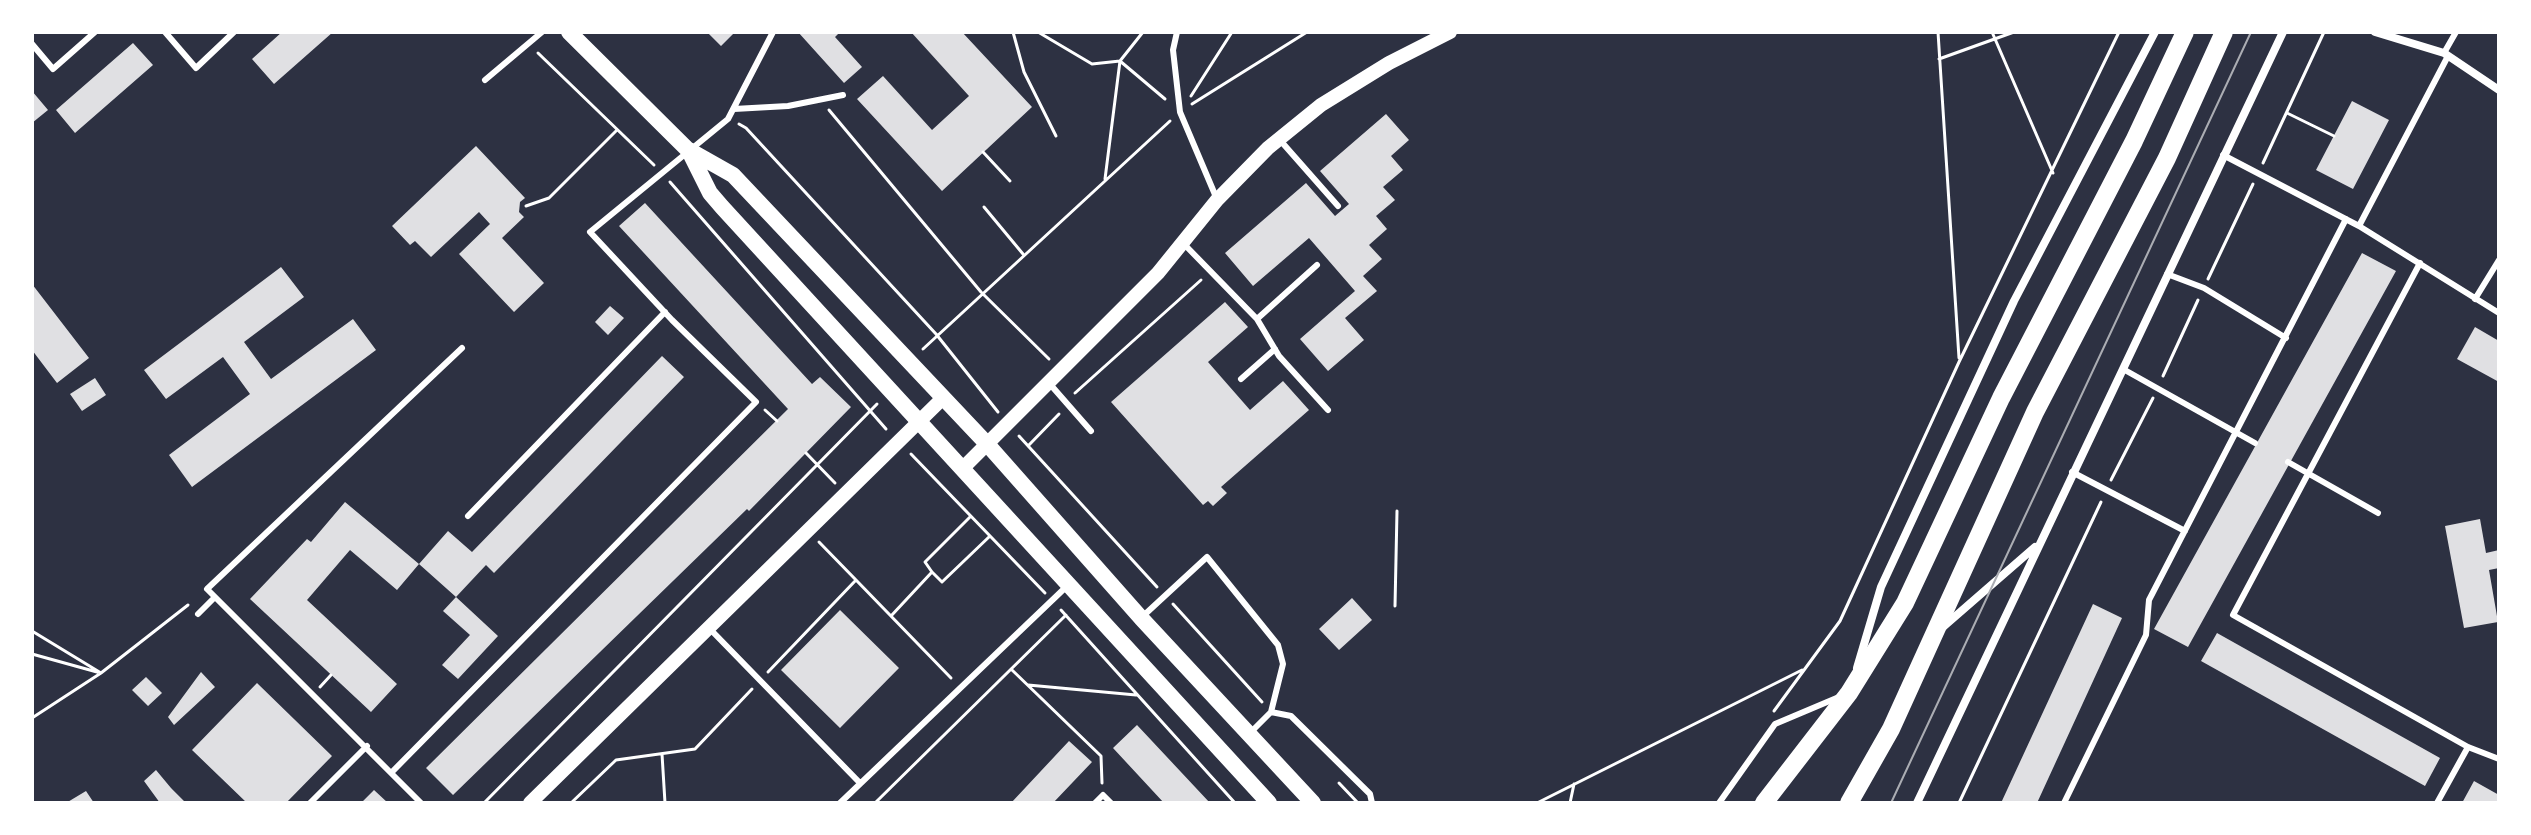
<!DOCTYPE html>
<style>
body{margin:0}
#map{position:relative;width:2531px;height:835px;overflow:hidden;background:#2d3142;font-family:Raleway,sans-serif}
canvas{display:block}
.frame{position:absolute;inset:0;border:34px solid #fff;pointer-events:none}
</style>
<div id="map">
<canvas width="2531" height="835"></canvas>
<div class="frame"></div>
</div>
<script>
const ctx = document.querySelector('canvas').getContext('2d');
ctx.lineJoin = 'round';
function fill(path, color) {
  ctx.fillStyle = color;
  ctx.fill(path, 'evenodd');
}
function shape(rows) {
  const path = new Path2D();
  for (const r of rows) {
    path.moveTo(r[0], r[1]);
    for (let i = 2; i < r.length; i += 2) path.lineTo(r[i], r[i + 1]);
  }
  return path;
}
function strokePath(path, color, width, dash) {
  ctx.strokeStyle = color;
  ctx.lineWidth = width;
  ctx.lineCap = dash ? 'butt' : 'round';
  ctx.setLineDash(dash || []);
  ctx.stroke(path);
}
fill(shape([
 [282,32,333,32,274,84,252,59],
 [707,32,735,32,721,46],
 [798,32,840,32,835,37,862,67,844,83],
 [911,32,962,32,1032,107,942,191,857,99,883,76,932,130,969,96],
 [133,43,153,65,75,133,56,110],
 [32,91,48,110,32,123],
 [2352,101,2389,120,2353,189,2316,170],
 [1386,114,1409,140,1391,156,1403,170,1383,187,1395,200,1376,216,1387,229,1369,245,1382,259,1363,276,1377,291,1345,318,1364,340,1328,371,1300,339,1355,291,1309,238,1253,286,1225,253,1306,183,1335,216,1349,204,1320,171],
 [476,146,525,198,520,202,519,212,524,217,502,238,544,283,514,312,459,254,490,224,479,212,431,257,415,241,410,245,392,226],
 [645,203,812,384,820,377,851,407,749,511,747,509,453,795,426,768,788,409,619,226],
 [2362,253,2396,271,2188,647,2154,629],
 [281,267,304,297,244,342,271,379,353,319,376,350,192,487,169,455,250,394,223,357,166,399,144,370],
 [32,284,89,358,57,383,32,350],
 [1225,302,1248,327,1208,362,1250,410,1283,381,1309,410,1221,487,1227,493,1213,506,1208,501,1203,505,1111,402],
 [610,306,624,318,608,335,595,322],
 [2475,327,2499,341,2499,382,2457,359],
 [662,356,684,377,494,573,486,565,456,597,419,564,448,531,472,552],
 [95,378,106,395,82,411,70,394],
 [345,502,419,564,397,590,350,550,307,600,397,684,371,712,250,599,307,539,311,542],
 [2480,519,2486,553,2499,550,2499,568,2489,570,2498,622,2464,628,2445,526],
 [456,597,498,636,458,679,442,665,470,635,443,611],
 [1352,598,1372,620,1339,650,1319,629],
 [2093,604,2122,618,2037,803,2001,803],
 [840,610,899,668,840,728,781,670],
 [2217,633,2440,758,2425,786,2201,661],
 [201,672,215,687,174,725,168,717],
 [146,677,162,693,148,706,132,690],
 [257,683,332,756,286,803,247,803,192,750],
 [1137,725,1210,803,1164,803,1113,748],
 [1069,741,1092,762,1053,803,1011,803],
 [156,770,171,788,186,803,160,803,144,781],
 [2474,781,2499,795,2499,803,2462,803],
 [374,790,388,803,361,803],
 [86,791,94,803,66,803]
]), '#e0e0e3');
strokePath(shape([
 [1013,32,1024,72,1056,136],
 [1038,32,1092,64,1120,61,1165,99],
 [1938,32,1959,358],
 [1992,32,2053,173],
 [538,53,654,165],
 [1939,59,2014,32],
 [1191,96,1232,32],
 [1192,104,1307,32],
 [829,110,981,292,1049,359],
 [2287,113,2334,136],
 [739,124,746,128,936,334,998,412],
 [983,152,1010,181],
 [2263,163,2324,32],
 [1105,179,1120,61,1143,32],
 [670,182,886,429],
 [526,206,549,198,617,130],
 [984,207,1023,254],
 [2208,279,2253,184],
 [923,349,1170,121],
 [2163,376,2198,300],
 [1075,393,1201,280],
 [765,410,777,421],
 [1019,436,1157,587],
 [1028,446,1059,414],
 [806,453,835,483],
 [911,454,1045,593],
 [2111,480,2153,398],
 [819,542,856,580],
 [932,572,942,582,990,536],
 [1173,604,1262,702],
 [1395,606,1397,511],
 [1061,610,1235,803],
 [891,616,932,572,925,562,970,517],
 [32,631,101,673,188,605],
 [32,654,97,672],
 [1011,669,1101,756,1102,783],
 [768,672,856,580,951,678],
 [1028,685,1136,695],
 [320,687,331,675],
 [1774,711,1840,621,1959,362,2119,32],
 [32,718,101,673],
 [662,754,665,803],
 [1339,783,1358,803],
 [484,803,877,404],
 [571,803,616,760,695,749,752,689],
 [875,803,1066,615],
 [1537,803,1802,670],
 [1570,803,1574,784],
 [1959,803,2101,502]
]), '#fff', 3);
strokePath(shape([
 [165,32,196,68,234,32],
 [1177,32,1173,50,1180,112,1216,197],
 [32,44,53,69,95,32],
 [2444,53,2456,32],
 [485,80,542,32],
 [734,109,788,106,843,95],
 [1279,139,1338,206],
 [2223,155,2359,226,2499,313],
 [2359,226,2448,56],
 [1183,243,1257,319,1279,356,1328,410],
 [2420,263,2233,615,2468,747,2499,759],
 [2167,274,2204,288,2286,338],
 [2475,299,2499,260],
 [1257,319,1317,265],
 [2123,369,2255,443],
 [1241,379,1275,349],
 [1049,383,1091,431],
 [2288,462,2378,513],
 [2072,472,2185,531],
 [468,516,665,312],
 [198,614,215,597],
 [1142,617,1207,557,1278,645,1283,664,1271,712,1250,733],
 [709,628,859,782],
 [1271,712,1291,716,1370,794,1372,803],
 [392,772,756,402,672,320,590,232,728,119,773,32],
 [310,803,367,746],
 [421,803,207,589,462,348],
 [840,803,1066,587],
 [1095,803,1103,795,1111,803],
 [1719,803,1775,724,1839,697],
 [2064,803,2146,635,2149,600,2346,219],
 [2437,803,2468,747]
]), '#fff', 6);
strokePath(shape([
 [2375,32,2444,53,2499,90],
 [1943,627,2035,547],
 [1857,668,1881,587,2014,301,2155,32],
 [1917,803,2283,32]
]), '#fff', 8);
strokePath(shape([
 [963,468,1158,273,1217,200,1268,148,1321,105,1389,63,1450,32],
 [530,803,943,398]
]), '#fff', 14);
strokePath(shape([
 [569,32,687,149,733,175,988,445,1141,618,1313,803],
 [691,155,710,193,722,207,1269,803]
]), '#fff', 16);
strokePath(shape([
 [1764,803,1849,693,1905,603,2001,398,2134,141,2185,32],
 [1849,803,1891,729,2035,412,2167,158,2224,32]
]), '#fff', 18);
strokePath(shape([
 [1891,803,2251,32]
]), '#abadb3', 2);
</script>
